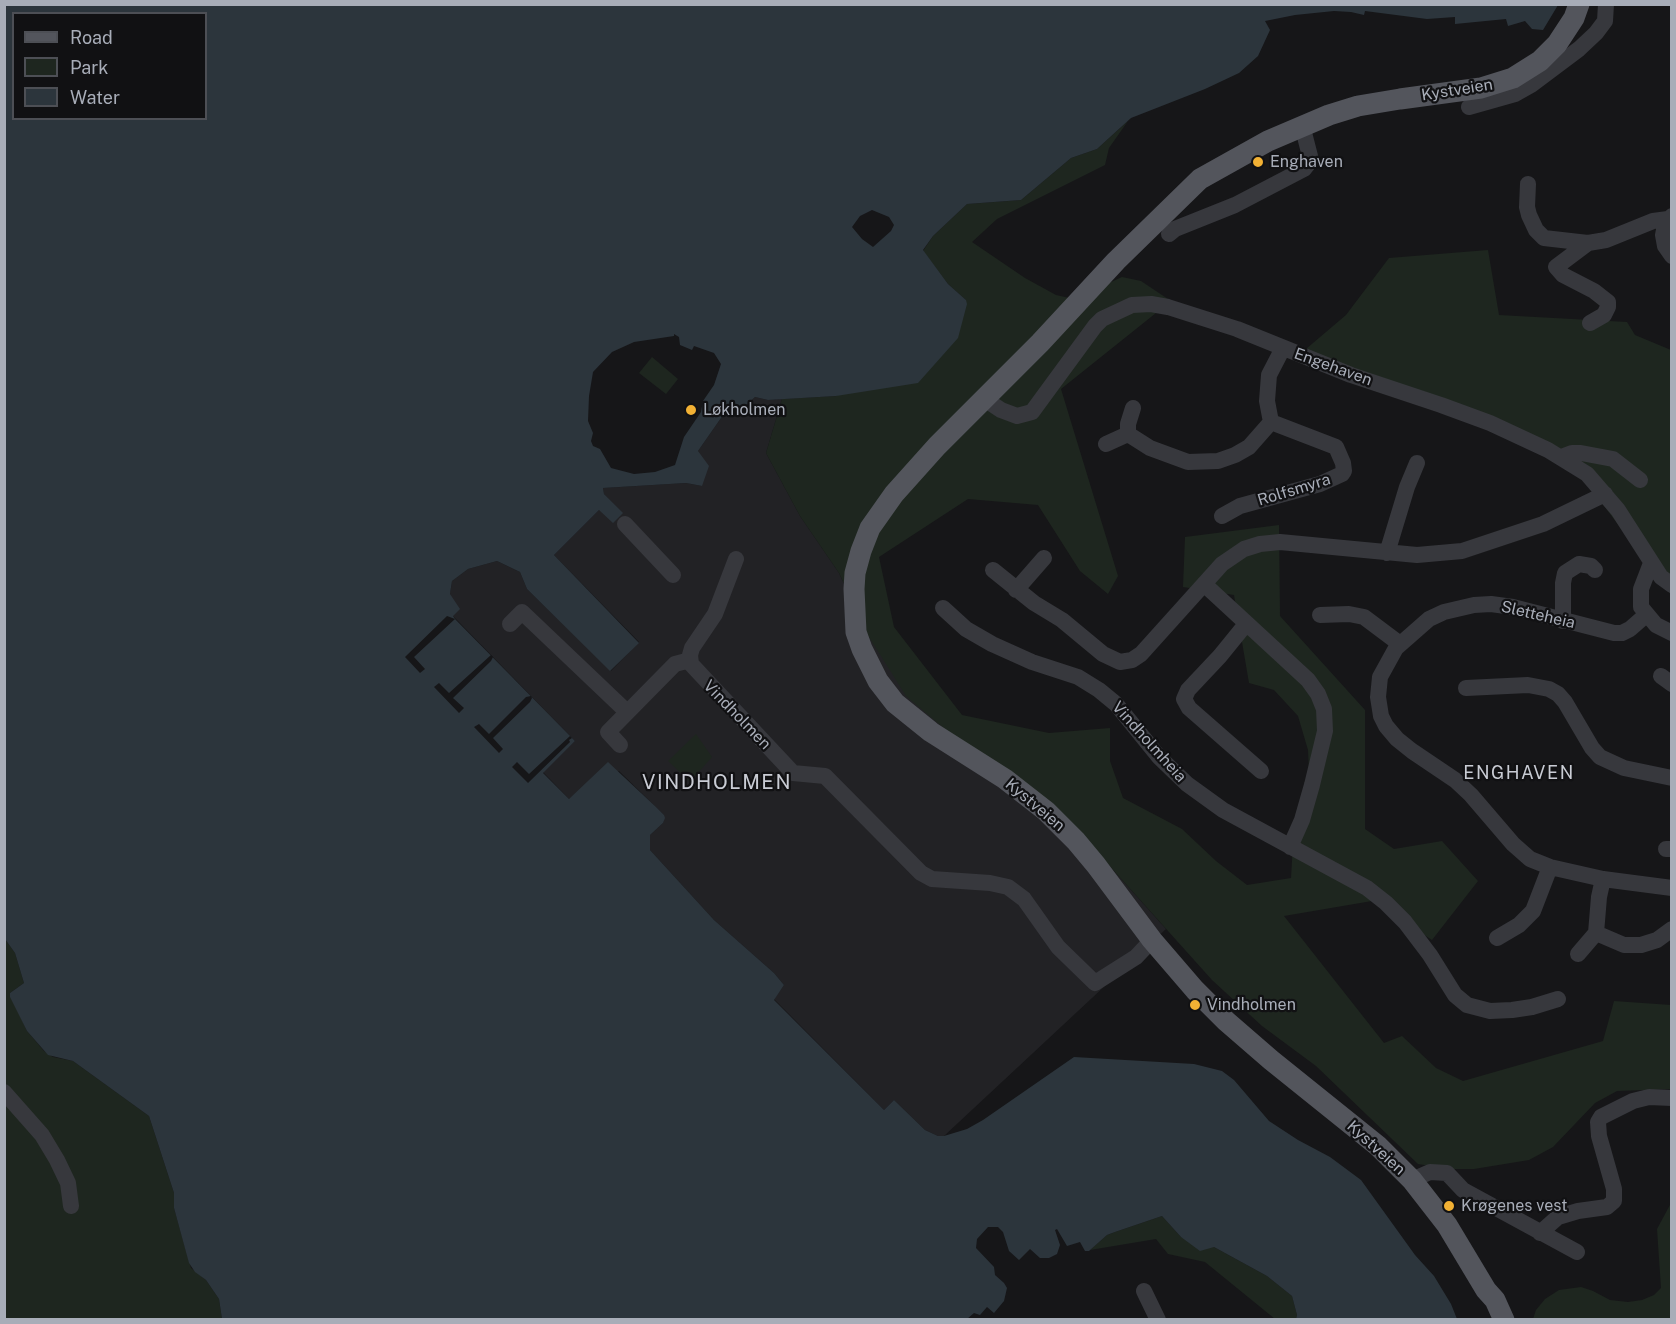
<!DOCTYPE html>
<meta charset="utf-8">
<style>
body{margin:0}
#map{position:relative;width:1676px;height:1324px;overflow:hidden;background:#161618;font-family:"Public Sans",sans-serif}
canvas{display:block}
.frame{position:absolute;inset:0;border:6px solid #a8adb8;pointer-events:none}
.legend{position:absolute;left:12px;top:12px;width:195px;height:108px;box-sizing:border-box;background:#111113;border:2px solid #4d4f55;margin:0;padding:8px 10px;list-style:none;font-size:18px;color:#a8adb8}
.legend li{display:flex;align-items:center;gap:12px;height:30px}
.legend b{width:30px;border:2px solid #4d4f55}
</style>
<div id="map">
<canvas width="1676" height="1324"></canvas>
<div class="frame"></div>
<ul class="legend">
<li><b style="height:8px;background:#53555c"></b>Road</li>
<li><b style="height:16px;background:#1e261f"></b>Park</li>
<li><b style="height:16px;background:#2c353c"></b>Water</li>
</ul>
</div>
<script>
const ctx = document.querySelector('canvas').getContext('2d');
ctx.lineJoin = 'round';
function fill(path, color) {
  ctx.fillStyle = color;
  ctx.fill(path, 'evenodd');
}
function shape(rows) {
  const path = new Path2D();
  for (const r of rows) {
    path.moveTo(r[0], r[1]);
    for (let i = 2; i < r.length; i += 2) path.lineTo(r[i], r[i + 1]);
  }
  return path;
}
function strokePath(path, color, width, dash) {
  ctx.strokeStyle = color;
  ctx.lineWidth = width;
  ctx.lineCap = dash ? 'butt' : 'round';
  ctx.setLineDash(dash || []);
  ctx.stroke(path);
}
function write(font, color, halo, rows, align = 'center') {
  ctx.font = font + ' "Public Sans",sans-serif';
  ctx.lineWidth = 4.5;
  ctx.setLineDash([]);
  ctx.textBaseline = 'middle';
  ctx.strokeStyle = halo;
  ctx.fillStyle = color;
  for (const [text, x, y, turn = 0] of rows) {
    ctx.save();
    ctx.translate(x, y);
    ctx.rotate((+turn || 0) * Math.PI / 180);
    ctx.textAlign = isNaN(turn) ? turn : align;
    if (halo) ctx.strokeText(text, 0, 0);
    ctx.fillText(text, 0, 0);
    ctx.restore();
  }
}
fill(shape([
 [755,397,768,400,782,399,766,453,800,516,839,573,869,637,1072,824,1166,929,944,1136,938,1136,925,1130,894,1100,884,1110,774,999,784,985,774,973,714,920,650,850,650,835,663,823,664,815,619,771,569,799,543,772,575,741,453,616,450,594,452,581,468,569,497,561,520,572,527,589,611,671,639,642,554,555,599,510,622,513,604,494,603,488,686,483,702,486,698,451,728,408,744,407]
]), '#222225');
fill(shape([
 [1128,121,1109,148,1105,165,997,219,972,242,1025,278,1056,295,1074,299,1122,277,1141,281,1171,301,1061,389,1118,576,1108,594,1080,571,1038,505,968,499,879,557,894,627,962,715,1049,733,1110,728,1110,761,1123,798,1182,829,1216,861,1247,885,1291,878,1294,826,1310,794,1308,750,1298,716,1274,690,1249,683,1234,595,1183,587,1185,537,1279,525,1280,616,1365,710,1365,829,1394,849,1442,841,1478,881,1432,940,1372,901,1284,916,1384,1043,1402,1036,1436,1068,1463,1081,1603,1041,1614,1001,1671,1005,1671,1089,1617,1091,1595,1103,1553,1147,1529,1160,1474,1169,1449,1169,1418,1164,1316,1066,1262,1026,1212,980,1072,824,959,741,906,696,869,637,839,573,800,516,766,453,782,399,836,396,966,300,948,284,923,251,933,236,967,204,1021,200,1071,158,1097,149],
 [1488,250,1499,315,1627,322,1635,335,1671,350,1671,595,1580,474,1553,450,1306,349,1346,315,1389,258],
 [652,357,678,379,666,394,639,373],
 [696,734,712,757,690,782,668,761],
 [5,939,15,953,24,983,10,993,27,1031,44,1051,53,1057,73,1061,149,1116,174,1193,174,1208,191,1268,206,1280,219,1299,222,1319,5,1320],
 [1671,1203,1671,1319,1533,1319,1536,1310,1545,1299,1559,1290,1581,1287,1593,1291,1610,1300,1628,1302,1642,1300,1654,1295,1661,1288,1657,1229],
 [1162,1216,1181,1237,1214,1247,1267,1276,1292,1296,1297,1315,1296,1319,1275,1319,1205,1262,1168,1254,1156,1239,1090,1250,1107,1235,1115,1232]
]), '#1e261f');
fill(shape([
 [5,5,1558,5,1543,30,1532,29,1525,21,1508,26,1506,19,1455,24,1455,17,1427,19,1365,11,1364,15,1351,12,1334,11,1295,15,1265,21,1270,30,1258,56,1239,73,1205,89,1131,118,1097,149,1071,158,1021,200,967,204,933,236,923,250,948,284,966,300,967,304,958,338,918,383,836,396,768,400,755,397,744,407,728,408,698,451,709,466,702,486,686,483,603,488,604,494,623,513,613,523,599,510,554,555,639,643,610,671,527,589,520,572,497,561,468,569,452,581,450,594,460,609,453,616,455,619,575,741,543,773,569,799,608,762,656,807,664,815,665,818,663,823,650,835,650,850,714,920,774,973,784,985,774,1000,884,1110,894,1100,925,1130,938,1136,944,1136,967,1129,983,1120,1074,1057,1194,1064,1222,1071,1234,1080,1269,1121,1298,1140,1330,1157,1361,1180,1415,1255,1434,1276,1451,1304,1457,1319,1296,1319,1297,1315,1292,1296,1267,1276,1214,1247,1200,1251,1181,1237,1162,1216,1115,1232,1107,1235,1089,1251,1085,1251,1080,1242,1067,1246,1057,1229,1055,1230,1060,1245,1057,1254,1049,1258,1040,1258,1030,1249,1019,1260,1009,1251,1003,1232,998,1227,988,1227,977,1239,976,1248,994,1267,995,1275,1004,1283,1007,1288,1004,1301,994,1313,987,1307,980,1315,974,1313,967,1319,222,1319,219,1299,206,1280,195,1272,189,1263,174,1208,174,1193,149,1116,73,1061,48,1055,27,1031,10,997,10,993,24,983,15,953,5,939],
 [14,14,206,14,206,118,14,118],
 [872,210,889,217,894,225,891,231,873,247,862,239,852,227,860,216],
 [674,334,679,337,680,345,692,350,694,346,714,353,721,364,714,385,703,401,701,412,684,437,675,465,655,472,634,474,611,468,600,449,593,446,591,441,593,433,588,421,589,396,593,372,612,352,634,342,674,336]
]), '#2c353c');
fill(shape([
 [447,616,455,619,414,657,425,669,420,673,405,657],
 [491,655,493,657,491,661,453,698,464,708,459,713,434,687,439,683,449,693],
 [531,696,532,698,530,702,493,738,503,749,499,753,474,727,479,724,489,734,526,697],
 [570,736,572,738,569,740,570,742,528,783,512,767,517,762,529,774]
]), '#161618');
strokePath(shape([
 [1469,107,1515,94,1531,85,1579,49,1596,33,1605,21,1606,4],
 [1528,184,1527,207,1529,215,1536,230,1544,238,1588,243,1606,240,1653,221,1668,219],
 [1672,216,1665,225,1663,235,1665,246,1672,256],
 [1169,234,1175,229,1235,205,1304,169,1311,160,1302,125],
 [1588,243,1556,267,1563,275,1594,291,1608,302,1608,307,1604,315,1590,323],
 [983,398,1001,410,1017,416,1032,412,1095,326,1102,319,1132,305,1151,304,1168,307,1237,329,1351,375,1441,405,1490,423,1548,450,1587,474,1618,510,1661,577,1672,585],
 [1133,408,1128,424,1128,434,1150,448,1188,462,1218,461,1235,455,1249,447,1271,422,1267,401,1269,375,1283,348],
 [1106,444,1128,434],
 [1562,458,1564,456,1572,453,1581,453,1613,459,1640,480],
 [1222,516,1240,506,1320,484,1342,474,1344,471,1343,463,1336,447,1271,422],
 [625,524,673,575],
 [1387,553,1407,487,1417,463],
 [736,559,715,614,692,648,690,655,691,664,793,773,825,776,921,873,932,879,990,883,1008,887,1024,899,1058,947,1095,983,1136,957,1152,940],
 [1651,563,1641,589,1641,607,1656,625,1672,633],
 [993,570,1034,603,1062,620,1103,654,1120,662,1132,660,1141,654,1222,564,1244,549,1260,544,1280,542,1417,555,1462,551,1543,524,1605,494],
 [1204,584,1308,680,1318,694,1324,709,1325,731,1312,785,1302,820,1290,847],
 [1016,590,1044,558],
 [943,608,966,629,992,644,1032,662,1078,677,1099,690,1116,704,1159,757,1187,784,1223,810,1367,888,1386,903,1405,922,1430,955,1455,995,1467,1005,1490,1011,1512,1010,1532,1007,1558,999],
 [1320,615,1349,614,1364,617,1400,644],
 [1646,615,1630,629,1622,633,1614,633,1513,607,1491,604,1474,605,1444,612,1429,619,1396,648,1380,677,1378,697,1381,716,1386,726,1397,739,1412,751,1455,780,1471,795,1513,844,1530,859,1550,867,1603,879,1672,888],
 [1563,621,1563,583,1565,573,1579,564,1591,566,1595,570],
 [510,624,522,612,626,711],
 [1246,624,1220,656,1188,690,1184,699,1189,708,1261,771],
 [1661,676,1672,684],
 [1466,688,1528,685,1549,689,1558,694,1565,702,1592,748,1600,757,1624,768,1672,778],
 [620,745,608,732,675,664,690,660],
 [1666,849,1672,849],
 [1596,933,1624,945,1641,945,1657,940,1672,929],
 [1497,938,1519,925,1533,911,1550,867],
 [1578,954,1596,933,1599,897,1603,879],
 [4,1092,42,1135,57,1160,68,1183,71,1206],
 [1412,1180,1430,1172,1447,1173,1463,1190,1577,1252],
 [1540,1233,1558,1217,1578,1211,1607,1207,1614,1201,1614,1189,1599,1136,1598,1122,1601,1117,1633,1101,1649,1097,1672,1098],
 [1144,1291,1158,1320]
]), '#37383d', 16);
strokePath(shape([
 [1504,1320,1495,1300,1486,1290,1447,1225,1412,1180,1378,1146,1271,1060,1226,1021,1195,990,1152,940,1096,865,1076,841,1046,811,1005,779,931,732,895,703,878,681,862,649,856,632,854,589,855,573,861,551,870,528,894,494,937,446,1040,343,1116,261,1200,179,1268,141,1329,115,1358,106,1400,99,1481,88,1513,78,1540,61,1557,44,1574,18,1579,4]
]), '#53555c', 21);
for (const [x, y, r, color] of [
 [1258,162,6,"#f2b134"],
 [691,410,6,"#f2b134"],
 [1195,1005,6,"#f2b134"],
 [1449,1206,6,"#f2b134"]
]) {
  const dot = new Path2D();
  dot.arc(x, y, r, 0, 2 * Math.PI);
  ctx.fillStyle = color;
  ctx.fill(dot);
  strokePath(dot, '#111113', 2);
}
write('16px', '#a8adb8', '#111113', [
 ["Kystveien",1457,90,-9],
 ["Engehaven",1333,367,20],
 ["Rolfsmyra",1294,490,-17],
 ["Sletteheia",1538,615,13],
 ["Vindholmen",737,715,46],
 ["Vindholmheia",1149,742,48],
 ["Kystveien",1035,805,40],
 ["Kystveien",1376,1148,42]
]);
write('16px', '#a8adb8', '#111113', [
 ["Enghaven",1270,162],
 ["Løkholmen",703,410],
 ["Vindholmen",1207,1005],
 ["Krøgenes vest",1461,1206]
], 'left');
ctx.letterSpacing = '1.5px';
write('18px', '#c9ccd4', '#111113', [
 ["ENGHAVEN",1519,773]
]);
ctx.letterSpacing = '0px';
ctx.letterSpacing = '1.5px';
write('20px', '#c9ccd4', '#111113', [
 ["VINDHOLMEN",717,783]
]);
ctx.letterSpacing = '0px';
</script>
